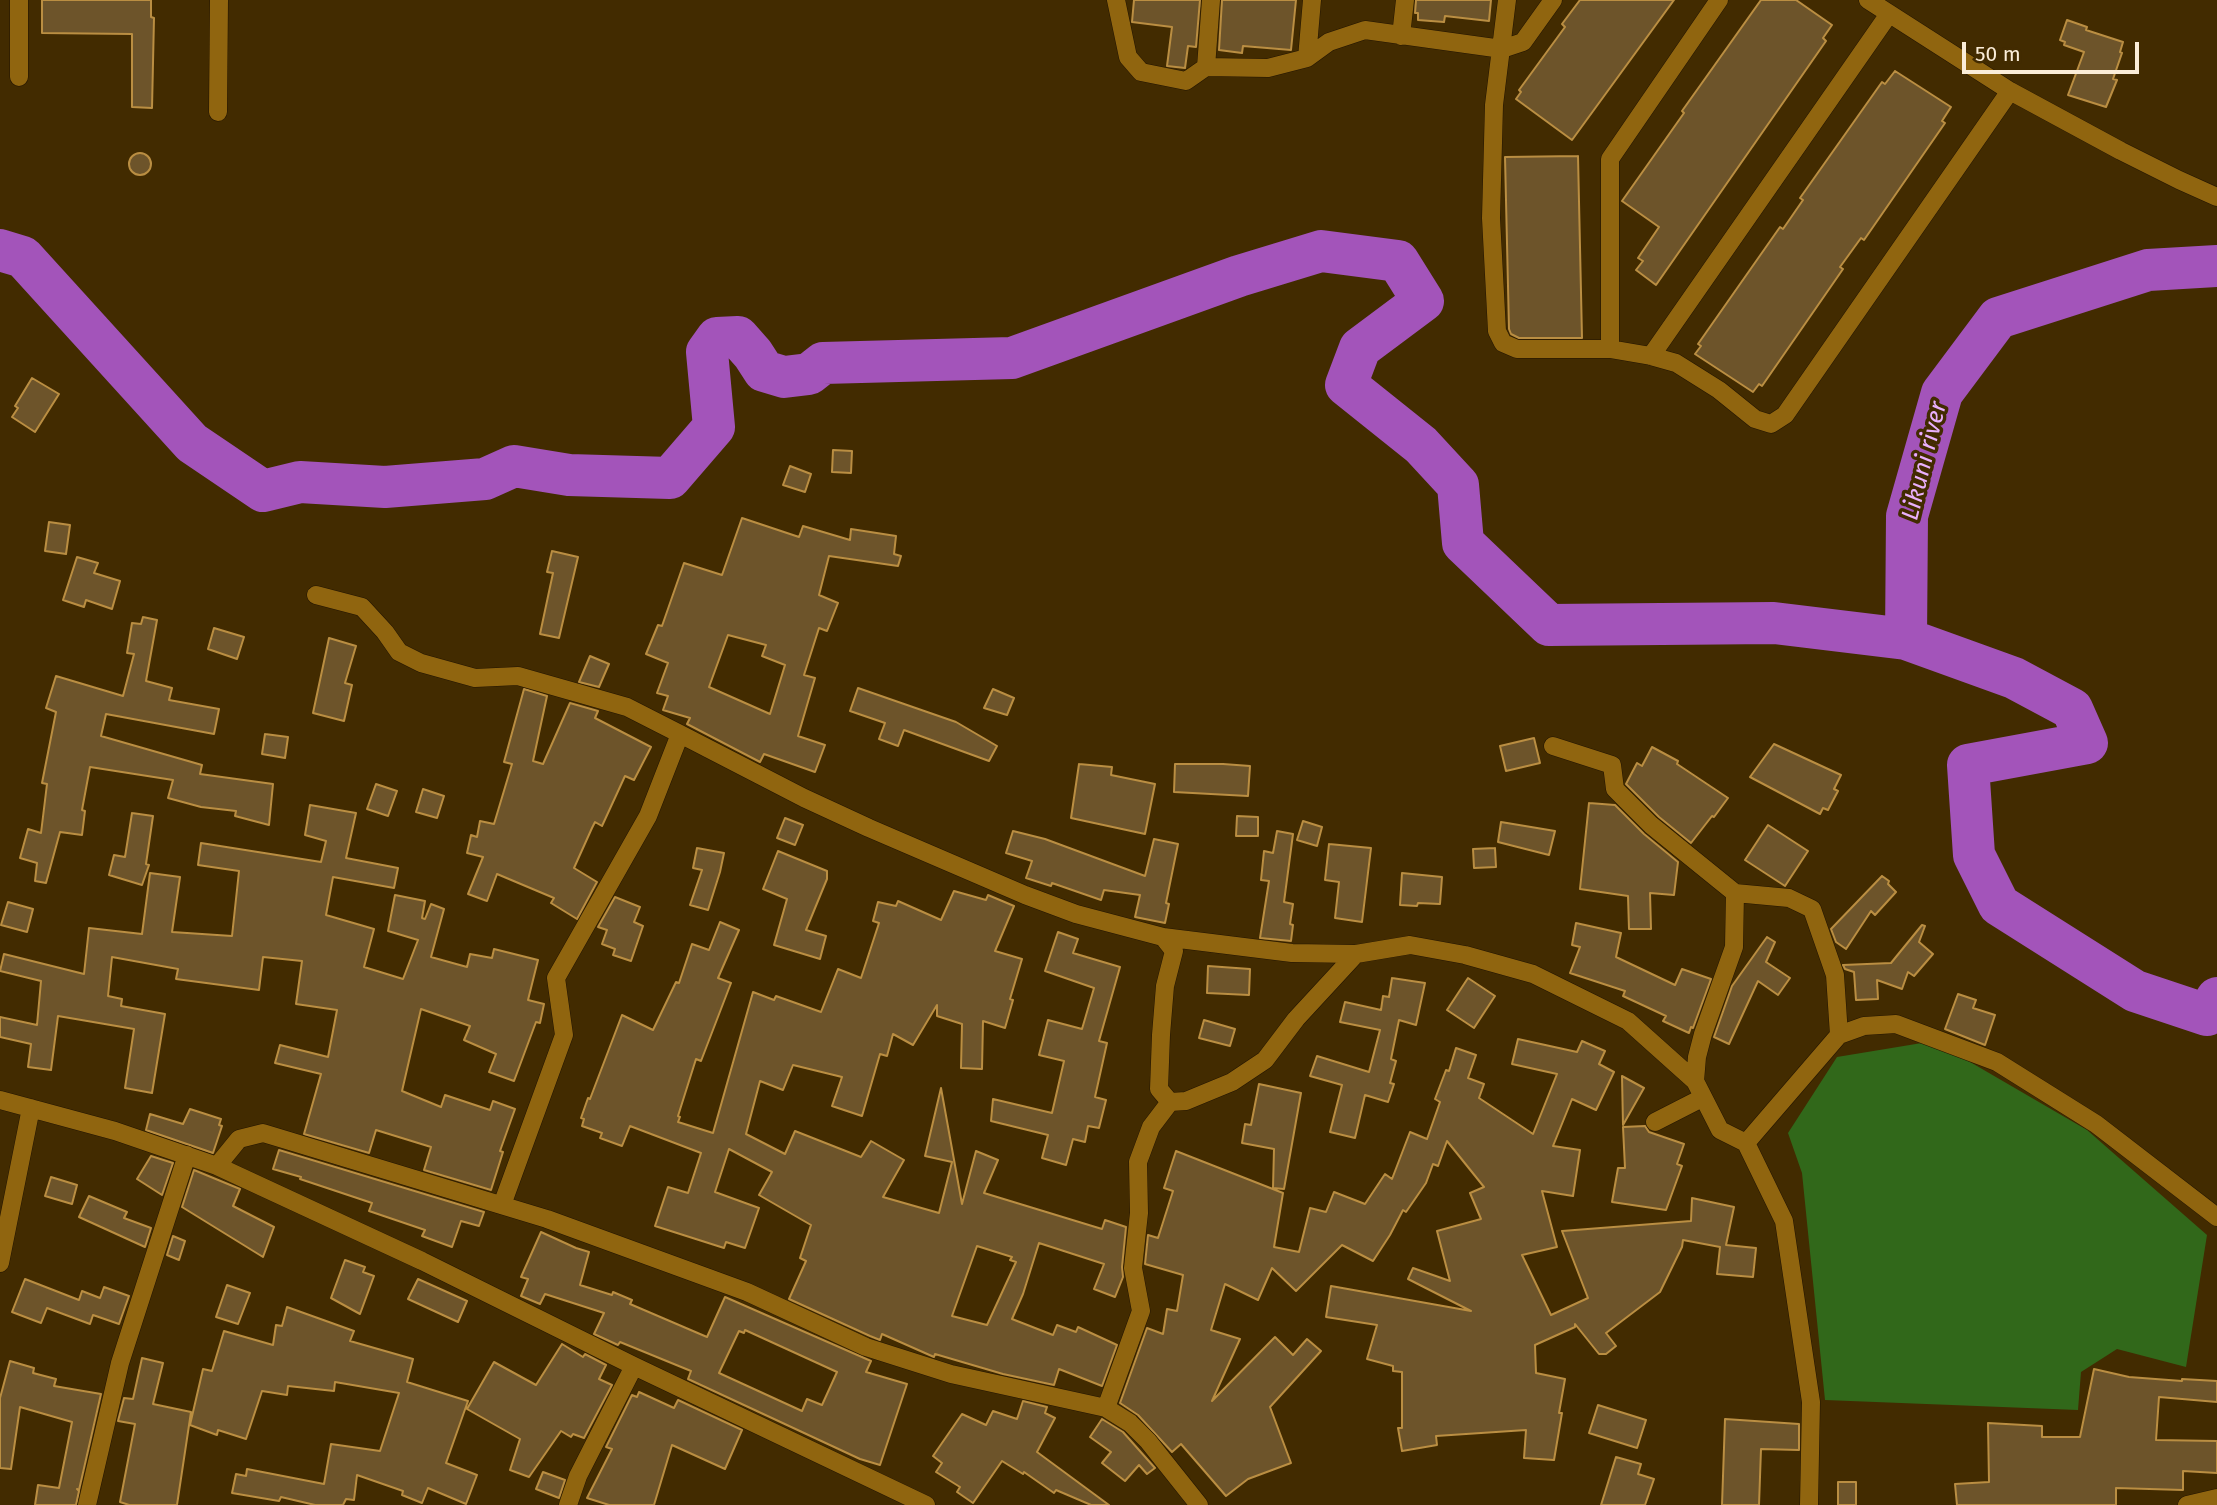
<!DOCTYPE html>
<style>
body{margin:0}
#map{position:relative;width:2217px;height:1505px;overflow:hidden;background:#422b00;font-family:"Fira Sans",sans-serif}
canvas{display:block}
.scale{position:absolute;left:1962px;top:42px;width:177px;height:32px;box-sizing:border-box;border:4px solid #fbedd8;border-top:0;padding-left:9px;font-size:21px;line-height:24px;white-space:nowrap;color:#fbedd8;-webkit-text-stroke:5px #422b00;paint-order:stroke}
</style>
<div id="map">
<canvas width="2217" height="1505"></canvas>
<div class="scale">50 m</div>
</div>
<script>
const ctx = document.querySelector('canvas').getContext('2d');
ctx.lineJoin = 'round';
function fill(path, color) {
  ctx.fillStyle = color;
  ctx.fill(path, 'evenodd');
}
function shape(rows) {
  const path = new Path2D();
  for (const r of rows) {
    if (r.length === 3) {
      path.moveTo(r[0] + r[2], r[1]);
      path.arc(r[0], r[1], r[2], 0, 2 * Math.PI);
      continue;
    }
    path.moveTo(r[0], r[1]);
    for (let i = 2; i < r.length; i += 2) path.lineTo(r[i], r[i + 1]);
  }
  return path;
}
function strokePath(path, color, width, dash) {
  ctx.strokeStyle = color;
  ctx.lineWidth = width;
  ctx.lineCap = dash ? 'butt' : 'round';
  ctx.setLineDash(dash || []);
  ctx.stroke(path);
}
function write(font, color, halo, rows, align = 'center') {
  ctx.font = font + ' "Fira Sans",sans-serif';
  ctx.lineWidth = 7;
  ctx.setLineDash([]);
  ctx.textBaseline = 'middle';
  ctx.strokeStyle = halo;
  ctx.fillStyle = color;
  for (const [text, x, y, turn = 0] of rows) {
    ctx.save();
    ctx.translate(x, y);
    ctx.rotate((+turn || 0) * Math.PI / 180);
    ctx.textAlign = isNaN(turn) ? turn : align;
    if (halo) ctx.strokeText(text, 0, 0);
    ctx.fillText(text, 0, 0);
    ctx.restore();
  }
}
fill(shape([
 [1934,1041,2087,1130,2207,1235,2186,1367,2117,1349,2081,1372,2078,1410,1825,1400,1802,1173,1788,1133,1837,1057]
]), '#31681a');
strokePath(shape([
 [0,250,23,257,192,443,263,491,300,482,385,487,485,479,514,466,569,475,670,478,714,427,707,352,717,338,738,337,753,354,764,371,784,377,809,374,823,363,1012,358,1239,276,1321,251,1398,261,1423,301,1360,348,1346,385,1421,445,1458,485,1463,543,1549,625,1774,623,1906,639,2014,678,2072,709,2087,743,1968,765,1974,855,1999,905,2135,991,2207,1015,2217,998],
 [1906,639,1907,516,1942,393,1998,318,2148,270,2217,266]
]), '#a354ba', 42);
const building = shape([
 [42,0,151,0,151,17,154,18,152,108,132,107,132,34,42,33,42,0],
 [1134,0,1200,0,1196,47,1188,46,1185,68,1167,66,1172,27,1132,22,1134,0],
 [1222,0,1296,0,1291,50,1243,46,1242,53,1219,50,1222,0],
 [1416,0,1491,0,1489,21,1445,16,1444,22,1418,20,1418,13,1415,13,1416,0],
 [1580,0,1674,0,1572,140,1516,99,1521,92,1519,90,1565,27,1562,24,1580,0],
 [1761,0,1796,0,1832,25,1823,38,1826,41,1656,285,1636,270,1643,261,1638,258,1659,227,1622,201,1684,113,1682,111,1761,0],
 [2067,20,2087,27,2086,30,2123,42,2120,52,2122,53,2113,79,2117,80,2106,107,2068,95,2084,52,2064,45,2065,42,2060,40,2067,20],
 [1895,71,1951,107,1942,121,1945,123,1864,240,1861,238,1840,267,1843,269,1762,386,1759,384,1753,392,1695,354,1701,346,1698,344,1780,227,1783,229,1803,200,1800,198,1882,82,1885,84,1895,71],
 [140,164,11],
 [1578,156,1582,338,1519,338,1511,334,1509,329,1505,157,1578,156],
 [32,378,59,394,35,432,12,417,18,408,15,406,32,378],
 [833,450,852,451,851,473,832,472,833,450],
 [790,466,811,474,805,492,783,485,790,466],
 [742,518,799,537,803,526,850,540,851,529,896,536,894,554,901,556,898,566,829,556,819,595,838,603,827,631,819,628,804,675,815,678,798,736,825,745,815,772,764,754,760,762,687,724,690,718,663,710,668,696,657,693,668,663,646,654,658,625,662,626,684,563,722,575,742,518],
 [728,635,766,645,762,656,785,665,770,714,709,687,728,635],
 [49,522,70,525,66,554,45,551,49,522],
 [552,551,578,557,559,638,540,634,553,573,547,572,552,551],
 [77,557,98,563,94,573,120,581,112,609,86,600,84,607,63,600,77,557],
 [143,617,157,620,146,681,172,688,169,700,219,709,214,734,106,714,101,736,202,765,200,774,273,784,269,825,235,816,236,811,201,807,168,798,173,780,90,767,82,810,85,811,82,835,60,832,46,883,35,881,37,863,20,858,28,829,41,833,47,784,42,783,56,712,46,708,56,676,123,696,134,654,127,653,132,623,141,624,143,617],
 [214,628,244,637,237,659,208,649,214,628],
 [329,638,356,646,345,683,352,685,344,721,313,713,329,638],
 [590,656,609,664,599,687,579,682,590,656],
 [858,688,956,722,997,746,989,761,904,730,898,746,879,739,885,723,850,711,858,688],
 [524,689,547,696,533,761,543,764,570,703,598,711,595,718,651,747,634,780,625,776,602,826,595,822,592,828,574,868,597,882,577,919,551,903,554,898,497,874,487,901,468,894,483,857,467,853,471,835,477,837,480,821,494,824,512,764,504,762,524,689],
 [993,689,1014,698,1007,715,984,708,993,689],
 [265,734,288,737,285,758,262,754,265,734],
 [1534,738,1540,763,1506,771,1500,746,1534,738],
 [1774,744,1841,775,1834,789,1838,791,1828,810,1823,808,1820,814,1750,777,1774,744],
 [1652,747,1678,761,1677,764,1728,798,1714,817,1712,816,1691,843,1659,817,1626,784,1637,763,1642,766,1652,747],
 [1079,764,1112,767,1111,775,1155,784,1145,834,1071,818,1079,764],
 [1175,764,1223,764,1250,766,1248,796,1174,792,1175,764],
 [376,784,397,791,388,816,367,809,376,784],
 [423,789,444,796,437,818,416,812,423,789],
 [1589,803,1615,805,1644,834,1678,862,1674,895,1650,893,1651,929,1629,929,1628,896,1580,889,1589,803],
 [310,805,356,813,346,858,398,868,394,888,333,877,326,915,374,929,364,967,403,979,418,940,388,931,395,895,425,901,422,918,425,919,431,904,444,909,431,957,467,967,470,954,492,958,494,949,538,960,528,1000,544,1004,540,1023,536,1022,514,1081,489,1072,496,1054,464,1040,470,1026,421,1009,402,1091,441,1107,445,1095,490,1110,493,1101,515,1109,500,1151,503,1152,491,1190,424,1170,431,1147,376,1130,369,1153,304,1134,321,1074,275,1063,280,1045,328,1057,337,1010,296,1004,302,961,263,957,259,990,176,979,178,969,112,957,108,996,122,999,121,1006,165,1014,152,1093,125,1088,134,1029,58,1016,51,1070,28,1067,31,1044,0,1037,0,1017,37,1025,41,981,0,971,4,954,84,974,89,928,142,934,150,873,180,877,172,932,232,936,239,871,198,865,201,843,321,862,326,841,305,835,310,805],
 [132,813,153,816,146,864,149,865,142,885,109,875,114,855,125,857,132,813],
 [1237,816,1258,817,1258,836,1236,836,1237,816],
 [785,818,803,825,795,845,777,838,785,818],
 [1303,821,1322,827,1317,846,1297,840,1303,821],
 [1501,822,1555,831,1549,855,1498,842,1501,822],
 [1768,825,1808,851,1785,886,1745,860,1768,825],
 [1013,831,1045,839,1145,876,1154,839,1178,844,1166,903,1169,904,1165,923,1135,917,1140,895,1104,890,1101,900,1052,883,1051,886,1026,878,1032,861,1006,853,1013,831],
 [1277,831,1293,834,1284,902,1293,904,1290,924,1293,925,1291,941,1260,938,1269,881,1261,880,1264,851,1273,853,1277,831],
 [1329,844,1371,848,1362,922,1335,918,1339,882,1325,880,1329,844],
 [697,848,724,853,720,872,708,910,690,905,702,870,693,868,697,848],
 [1495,848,1496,867,1474,868,1473,849,1495,848],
 [778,851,827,871,827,879,806,930,826,936,820,959,774,945,787,899,763,889,778,851],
 [1402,873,1442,877,1440,904,1418,903,1417,906,1400,905,1402,873],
 [1882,876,1889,881,1888,884,1896,892,1875,915,1871,911,1846,949,1836,942,1831,929,1882,876],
 [954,891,986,900,988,895,1014,906,995,951,1022,959,1010,999,1013,1000,1005,1028,983,1021,982,1069,961,1068,962,1024,937,1016,937,1005,913,1045,893,1034,887,1056,880,1054,862,1116,832,1106,842,1077,793,1065,783,1090,760,1081,746,1134,785,1154,795,1131,861,1157,871,1141,904,1160,883,1197,939,1213,952,1162,925,1156,941,1088,962,1204,976,1151,998,1160,984,1193,1102,1229,1105,1220,1126,1227,1122,1267,1123,1277,1115,1297,1094,1289,1104,1264,1039,1243,1023,1294,1012,1319,1053,1335,1057,1325,1076,1332,1078,1327,1117,1345,1102,1386,1059,1369,1054,1385,1003,1374,935,1354,934,1357,882,1334,880,1340,870,1336,789,1299,806,1261,800,1258,811,1225,759,1195,772,1172,729,1149,715,1192,759,1208,745,1248,726,1242,724,1248,655,1226,668,1187,688,1193,701,1153,630,1126,622,1146,600,1138,602,1133,582,1126,584,1119,581,1118,588,1098,590,1099,622,1015,653,1030,676,982,679,983,692,944,709,950,720,922,739,930,718,978,731,983,701,1061,696,1059,678,1116,680,1117,678,1122,713,1133,753,992,774,1000,776,996,821,1012,838,969,861,978,879,923,873,921,878,902,896,906,898,901,941,920,954,891],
 [977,1246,1012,1257,1010,1260,1016,1262,987,1325,952,1316,977,1246],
 [615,897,640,907,634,922,643,926,631,961,613,955,615,949,602,944,607,930,598,927,615,897],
 [8,902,33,909,27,932,1,925,8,902],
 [1576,923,1621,933,1616,957,1675,985,1682,969,1711,979,1693,1028,1691,1027,1689,1033,1663,1021,1666,1016,1623,996,1625,991,1570,973,1580,947,1572,945,1576,923],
 [1922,925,1925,926,1919,942,1933,954,1914,976,1908,972,1902,989,1877,980,1878,999,1856,1000,1854,972,1845,969,1843,965,1891,963,1922,925],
 [1058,932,1078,939,1073,953,1120,967,1099,1041,1107,1043,1095,1097,1106,1100,1099,1128,1088,1126,1085,1142,1073,1139,1066,1165,1042,1158,1048,1135,991,1121,993,1099,1052,1113,1064,1061,1039,1055,1048,1020,1082,1029,1094,988,1045,971,1058,932],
 [1767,937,1775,942,1766,962,1790,978,1778,995,1758,981,1729,1044,1714,1037,1732,986,1767,937],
 [1208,966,1250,969,1249,995,1207,993,1208,966],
 [1392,978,1425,983,1416,1025,1399,1020,1391,1059,1396,1061,1390,1083,1394,1084,1388,1102,1365,1095,1355,1138,1330,1132,1342,1085,1310,1076,1317,1056,1369,1072,1380,1030,1340,1022,1345,1002,1381,1010,1383,996,1389,997,1392,978],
 [1468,978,1495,996,1474,1028,1447,1010,1468,978],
 [1958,994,1976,1000,1973,1008,1995,1015,1985,1045,1945,1029,1958,994],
 [1204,1020,1235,1029,1230,1046,1199,1038,1204,1020],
 [1518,1039,1577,1052,1582,1041,1605,1051,1599,1064,1614,1072,1596,1110,1572,1099,1553,1146,1580,1150,1573,1196,1542,1191,1557,1247,1522,1255,1551,1315,1588,1298,1562,1231,1691,1221,1692,1198,1734,1207,1726,1245,1756,1248,1753,1277,1717,1274,1720,1247,1683,1240,1682,1247,1660,1292,1606,1333,1616,1346,1606,1354,1599,1354,1575,1324,1575,1327,1535,1345,1536,1373,1565,1379,1559,1413,1562,1413,1554,1460,1524,1458,1526,1430,1436,1436,1437,1445,1402,1451,1398,1428,1402,1428,1402,1372,1393,1371,1393,1366,1367,1359,1377,1325,1326,1317,1331,1286,1471,1311,1408,1279,1413,1268,1450,1281,1437,1231,1481,1219,1470,1193,1484,1187,1447,1141,1438,1166,1433,1164,1426,1183,1406,1212,1403,1210,1390,1235,1373,1261,1342,1245,1296,1291,1272,1268,1258,1300,1225,1284,1211,1330,1240,1339,1212,1401,1275,1337,1293,1355,1307,1339,1321,1351,1270,1407,1291,1463,1248,1479,1226,1496,1181,1444,1172,1452,1138,1415,1120,1403,1147,1328,1163,1334,1167,1309,1177,1311,1183,1275,1145,1264,1148,1235,1158,1238,1173,1191,1164,1188,1176,1151,1283,1193,1274,1247,1299,1252,1310,1208,1326,1212,1334,1192,1365,1204,1385,1174,1392,1179,1410,1132,1427,1139,1440,1102,1435,1099,1446,1070,1449,1071,1456,1048,1476,1055,1468,1078,1484,1084,1479,1098,1533,1134,1557,1074,1512,1064,1518,1039],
 [1622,1076,1644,1088,1623,1125,1622,1076],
 [1259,1084,1301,1093,1284,1189,1273,1188,1274,1149,1242,1143,1245,1124,1251,1125,1259,1084],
 [190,1109,221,1119,219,1125,222,1126,213,1153,146,1130,150,1114,183,1124,190,1109],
 [1645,1126,1649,1132,1684,1144,1677,1164,1682,1166,1666,1210,1612,1202,1618,1168,1625,1168,1623,1127,1645,1126],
 [279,1150,484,1212,479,1226,461,1221,452,1247,422,1236,425,1230,369,1211,372,1203,300,1179,301,1177,273,1169,279,1150],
 [151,1156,173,1163,162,1195,137,1179,151,1156],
 [194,1170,240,1189,233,1206,274,1227,263,1257,182,1207,194,1170],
 [51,1177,77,1185,72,1204,45,1196,51,1177],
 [89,1196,127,1212,124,1218,151,1228,145,1247,79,1217,89,1196],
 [541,1232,576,1248,589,1252,580,1285,612,1295,613,1292,632,1300,630,1304,707,1337,725,1297,871,1361,866,1372,907,1384,880,1465,860,1459,688,1379,691,1371,620,1342,618,1345,594,1334,604,1313,545,1294,540,1304,521,1296,528,1279,521,1277,541,1232],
 [745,1330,837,1372,822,1405,807,1399,802,1411,719,1373,739,1331,744,1333,745,1330],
 [173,1236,185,1241,179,1260,167,1255,173,1236],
 [345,1260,365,1267,363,1272,374,1276,360,1314,331,1298,345,1260],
 [25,1279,79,1300,82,1291,100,1298,104,1287,129,1296,119,1324,93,1315,90,1324,47,1308,41,1323,12,1312,25,1279],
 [418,1279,467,1301,458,1322,408,1299,418,1279],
 [227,1285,250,1293,238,1324,216,1317,227,1285],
 [287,1307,354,1331,350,1341,413,1359,407,1382,468,1401,446,1463,477,1475,466,1504,428,1488,422,1503,402,1495,403,1491,357,1475,354,1500,346,1499,343,1505,315,1505,281,1497,279,1501,232,1493,236,1474,246,1476,247,1469,324,1484,331,1444,380,1451,399,1393,335,1382,334,1391,288,1386,287,1395,262,1391,246,1439,218,1430,217,1435,190,1425,203,1369,212,1371,224,1331,273,1345,276,1325,282,1326,287,1307],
 [562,1344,583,1357,585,1354,606,1365,599,1379,612,1385,584,1438,573,1434,571,1437,561,1431,529,1477,510,1470,520,1439,467,1409,494,1362,536,1385,562,1344],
 [142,1358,163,1363,153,1404,191,1412,177,1505,129,1505,120,1502,135,1424,118,1421,124,1398,133,1399,142,1358],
 [10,1361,34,1368,33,1373,56,1379,54,1386,101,1394,79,1490,77,1489,79,1491,76,1505,35,1505,38,1485,59,1488,72,1422,20,1407,11,1469,0,1468,0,1398,10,1361],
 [2094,1369,2129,1377,2182,1381,2182,1379,2217,1381,2217,1402,2159,1397,2156,1440,2217,1441,2217,1473,2183,1471,2183,1490,2116,1488,2116,1505,1957,1505,1955,1484,1989,1482,1988,1423,2042,1426,2042,1437,2080,1437,2094,1369],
 [639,1392,674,1408,678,1400,742,1430,725,1469,672,1445,654,1505,609,1505,587,1498,612,1449,606,1447,632,1395,637,1397,639,1392],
 [1023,1401,1047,1407,1045,1413,1055,1418,1037,1452,1109,1505,1091,1505,1056,1490,1054,1493,1024,1472,1023,1474,1002,1461,973,1503,957,1492,960,1487,936,1472,942,1463,933,1456,962,1414,986,1425,993,1411,1017,1419,1023,1401],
 [1598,1405,1646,1420,1637,1448,1589,1433,1598,1405],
 [1102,1419,1123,1432,1155,1468,1147,1474,1139,1465,1125,1481,1102,1463,1111,1452,1090,1437,1102,1419],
 [1725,1419,1799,1424,1799,1450,1761,1449,1759,1505,1722,1505,1725,1419],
 [1616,1457,1641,1464,1638,1474,1654,1479,1645,1505,1601,1505,1616,1457],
 [543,1472,565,1480,559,1498,536,1489,543,1472],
 [1838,1482,1856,1482,1856,1505,1838,1505,1838,1482]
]);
fill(building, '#6d542a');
strokePath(building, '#ba8e42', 2);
const minor = shape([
 [1116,0,1128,57,1141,72,1186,81,1206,67,1268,68,1307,58,1329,42,1365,30,1502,49,1523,42,1553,0],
 [1507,0,1494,105,1491,218,1497,331,1503,343,1517,349,1610,349,1651,356,1676,363,1719,390,1755,419,1771,424,1785,415,2010,91],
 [1868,0,2010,91,2121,151,2179,180,2217,197],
 [1401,36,1405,0],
 [1307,58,1312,0],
 [1206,67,1211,0],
 [19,77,19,0],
 [218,112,219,0],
 [1610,349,1610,159,1719,0],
 [1651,356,1889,14],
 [316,595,362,607,385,632,399,652,421,663,475,678,518,676,627,707,680,734],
 [1553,746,1612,765,1615,789,1651,825,1735,893,1734,947,1703,1034,1697,1057,1695,1081,1720,1130,1746,1143,1784,1221,1811,1402,1809,1505],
 [1735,893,1789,898,1812,909,1835,975,1839,1035],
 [1163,937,1174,951,1165,986,1161,1035,1159,1089,1170,1102,1186,1101,1232,1082,1265,1060,1296,1019,1356,954],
 [0,1100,115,1131,217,1166,422,1261,634,1366,926,1505],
 [1655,1122,1702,1098],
 [1746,1143,1839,1035,1864,1026,1896,1024,1997,1062,2096,1124,2217,1217],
 [217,1166,239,1139,263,1133,547,1219,747,1292,866,1347,951,1374,1106,1408,1130,1423,1148,1441,1199,1505],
 [502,1205,564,1035,556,978,648,816,680,734,804,798,869,828,1025,895,1076,914,1163,937,1292,953,1356,954,1410,945,1465,955,1533,974,1628,1021,1695,1081],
 [0,1263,31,1108],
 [1106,1408,1141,1311,1133,1268,1139,1213,1138,1162,1151,1127,1170,1102],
 [87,1505,120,1363,187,1155],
 [568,1505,578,1476,634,1366],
 [2187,1505,2217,1498]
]);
strokePath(minor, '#231500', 19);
strokePath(minor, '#90650f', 18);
write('italic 24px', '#e9b0fb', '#422b00', [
 ["Likuni river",1925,461,-76]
]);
</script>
